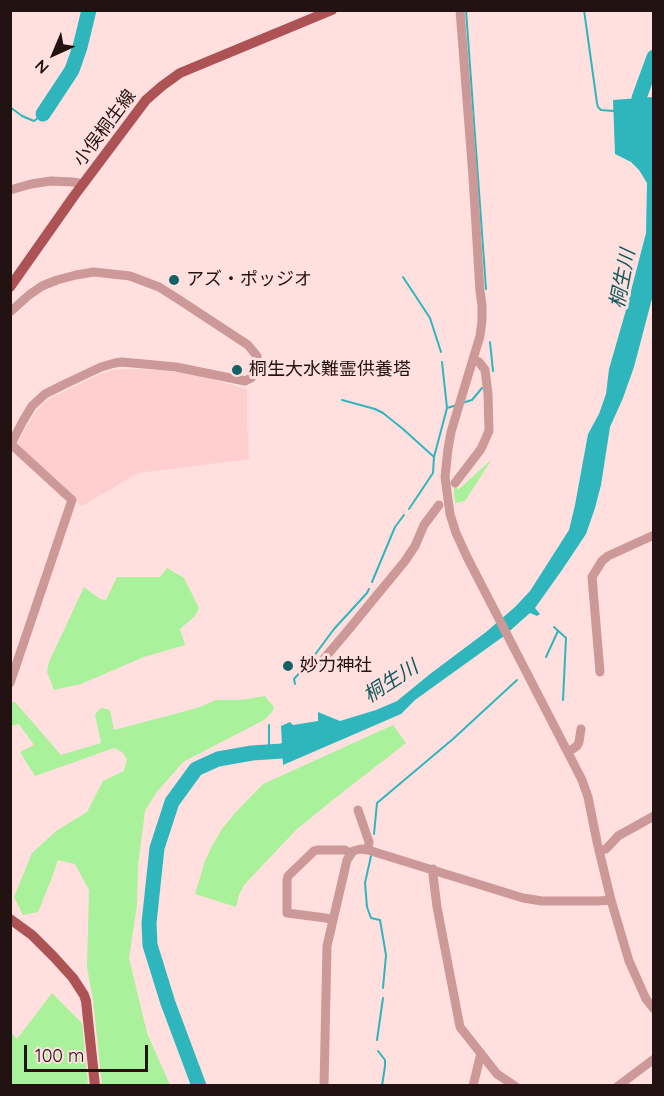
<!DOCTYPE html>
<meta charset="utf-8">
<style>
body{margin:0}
#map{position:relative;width:664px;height:1096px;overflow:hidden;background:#ffe0df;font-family:Quicksand,sans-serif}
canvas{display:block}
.frame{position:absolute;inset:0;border:12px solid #231212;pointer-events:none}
.north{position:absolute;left:24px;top:24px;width:60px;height:60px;-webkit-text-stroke:4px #ffe0df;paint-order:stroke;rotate:224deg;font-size:16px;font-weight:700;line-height:24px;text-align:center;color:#231212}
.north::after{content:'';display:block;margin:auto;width:21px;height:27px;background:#231212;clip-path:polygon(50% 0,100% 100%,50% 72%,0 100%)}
.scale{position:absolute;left:24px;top:1045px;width:124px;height:27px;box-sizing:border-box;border:3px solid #231212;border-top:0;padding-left:8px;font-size:18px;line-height:21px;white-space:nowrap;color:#231212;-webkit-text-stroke:4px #ffe0df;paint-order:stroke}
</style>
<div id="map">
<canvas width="664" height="1096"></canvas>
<div class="frame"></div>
<div class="north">N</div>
<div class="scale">100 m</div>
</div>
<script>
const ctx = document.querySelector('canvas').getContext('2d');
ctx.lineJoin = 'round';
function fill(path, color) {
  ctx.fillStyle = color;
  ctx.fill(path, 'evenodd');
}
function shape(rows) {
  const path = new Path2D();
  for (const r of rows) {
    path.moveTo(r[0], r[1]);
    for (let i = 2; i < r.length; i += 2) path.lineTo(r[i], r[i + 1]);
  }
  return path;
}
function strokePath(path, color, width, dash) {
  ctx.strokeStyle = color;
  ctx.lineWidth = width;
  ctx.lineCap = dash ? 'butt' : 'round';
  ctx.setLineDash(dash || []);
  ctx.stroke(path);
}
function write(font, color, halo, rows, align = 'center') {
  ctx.font = font + ' Quicksand,"Noto Sans JP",sans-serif';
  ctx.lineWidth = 6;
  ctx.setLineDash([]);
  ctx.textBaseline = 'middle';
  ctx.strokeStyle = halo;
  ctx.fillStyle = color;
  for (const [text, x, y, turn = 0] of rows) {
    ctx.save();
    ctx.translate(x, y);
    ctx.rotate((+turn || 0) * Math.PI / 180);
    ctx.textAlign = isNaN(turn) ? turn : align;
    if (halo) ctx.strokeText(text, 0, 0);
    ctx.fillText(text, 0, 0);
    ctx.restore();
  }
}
fill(shape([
 [131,369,156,370,191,374,247,389,247,419,249,459,138,473,82,506,19,446,18,442,34,414,46,401,53,397,100,374,114,370]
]), '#fecfce');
fill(shape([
 [492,459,465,501,455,503,453,480,458,490],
 [167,568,184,578,199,608,195,616,180,629,185,645,144,657,81,684,54,690,47,672,49,662,84,587,100,599,106,600,117,577,160,577],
 [265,696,274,707,273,711,264,720,183,762,156,793,145,811,138,866,137,905,129,958,147,1033,170,1085,102,1085,93,1000,87,967,89,890,75,864,58,860,51,880,38,912,23,915,14,897,32,853,56,831,87,812,103,781,124,771,127,759,122,752,114,748,35,776,20,752,34,745,19,724,11,726,11,702,15,702,61,755,101,743,95,714,101,708,110,710,114,730,197,708,216,700,240,700],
 [393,725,406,743,334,799,296,830,244,885,239,895,236,907,195,894,205,861,212,846,222,829,234,814,263,784],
 [52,993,82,1023,88,1085,11,1085,11,1032,17,1039]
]), '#a9f19a');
fill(shape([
 [653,97,654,291,634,367,623,398,610,427,601,485,595,508,586,534,562,570,535,608,540,614,537,616,530,613,504,636,415,700,401,714,283,765,281,726,290,722,293,725,318,721,318,712,340,721,376,710,397,701,430,674,486,632,515,607,530,591,569,530,575,505,588,434,599,414,606,394,609,369,626,310,646,233,647,183,639,170,631,162,615,154,613,100]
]), '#2fb6bd');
strokePath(shape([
 [466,10,486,289],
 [584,10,597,103,598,107,601,110,614,111],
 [10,107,22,116,34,121,43,114],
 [403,277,430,318,441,352],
 [490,342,493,371],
 [442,362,447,408],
 [342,400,375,409,383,413,403,429,434,457],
 [462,403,472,400,482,388],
 [409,509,433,473,434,457,447,408,457,405],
 [372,582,395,527,404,515],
 [554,627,566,638,563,700],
 [314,656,334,629,367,593,369,589],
 [546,657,558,631],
 [295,684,294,679,311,660],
 [269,725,269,752],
 [374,834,377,803,453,739,517,680],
 [371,856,365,883,367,907,371,918,380,920,386,955,383,988],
 [377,1040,383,998],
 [378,1051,385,1060,385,1066,382,1086]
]), '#2fb6bd', 2);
strokePath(shape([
 [654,57,639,98,652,123,654,135],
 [43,114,72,70,80,47,89,10],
 [199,1086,168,1003,150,945,149,923,157,848,172,802,196,769,218,759,252,753,282,751,300,744]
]), '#2fb6bd', 15);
strokePath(shape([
 [460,10,473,177,480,291,482,305,482,321,480,336,451,432,448,449,445,477,450,514,456,533,467,557,582,780,588,797,597,842,611,900,629,961,646,999,654,1009],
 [10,190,31,184,51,181,73,182,83,184],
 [10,312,29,295,42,286,57,280,76,275,94,272,130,276,159,287,178,299,248,345,257,356,257,360,255,373,251,378,245,381,176,367,122,362,115,363,101,367,65,384,45,394,32,406,23,421,12,442,13,446,72,500,10,683],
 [455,483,481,449,489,431,488,394,485,370,479,362,473,360],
 [318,662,322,661,345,634,405,561,415,546,424,525,439,505],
 [600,672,592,577,602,561,608,556,654,535],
 [568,752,577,746,579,742,581,729],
 [358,810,369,842,368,850],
 [599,851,606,849,618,836,654,816],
 [433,869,433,875,437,907,460,1027,497,1074,515,1086],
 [332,920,326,918,287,913,287,880,288,876,314,851,317,850,345,850,350,853],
 [324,1086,327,946,347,860,353,851,361,849,368,850,523,898,542,901,598,901,611,900],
 [473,1086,481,1053],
 [618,1086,654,1059]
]), '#cd9998', 9);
strokePath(shape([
 [10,287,74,196,146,100,162,86,180,73,332,10],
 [10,919,32,935,54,957,73,978,84,995,86,1001,95,1086]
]), '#ad5355', 10);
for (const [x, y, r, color] of [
 [174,280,6,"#116266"],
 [237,370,6,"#116266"],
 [288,666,6,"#116266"]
]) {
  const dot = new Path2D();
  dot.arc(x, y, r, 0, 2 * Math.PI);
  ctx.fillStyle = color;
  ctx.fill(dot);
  strokePath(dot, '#ffe0df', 2);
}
write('18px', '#231212', '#ffe0df', [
 ["小俣桐生線",105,128,-53]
]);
write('18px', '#231212', '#ffe0df', [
 ["アズ・ポッジオ",186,280],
 ["桐生大水難霊供養塔",249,370],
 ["妙力神社",300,666]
], 'left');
write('italic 20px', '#0e595d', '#ffe0df', [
 ["桐生川",623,279,-79],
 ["桐生川",391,682,-33]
]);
</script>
